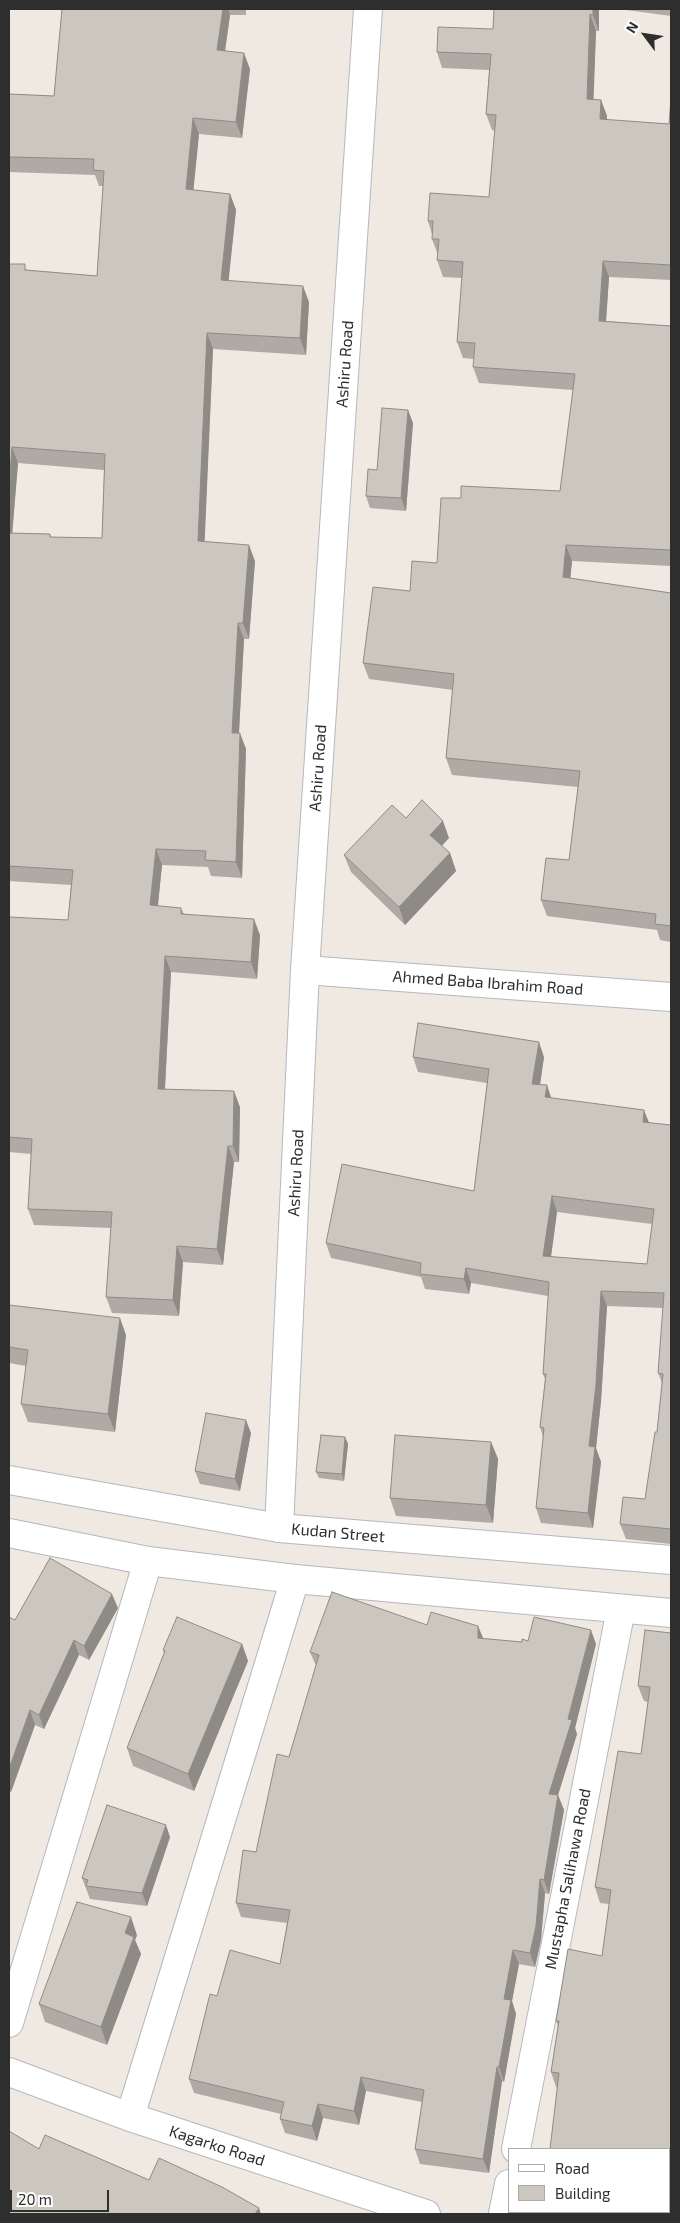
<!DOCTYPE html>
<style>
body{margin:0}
#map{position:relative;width:680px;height:2223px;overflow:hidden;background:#efe9e1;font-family:"Exo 2",sans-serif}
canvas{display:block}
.frame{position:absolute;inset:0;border:10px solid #2e2e2e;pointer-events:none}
.legend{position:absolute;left:508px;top:2148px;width:162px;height:65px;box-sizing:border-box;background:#fff;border:1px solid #ababab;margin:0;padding:6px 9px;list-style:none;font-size:15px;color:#2e2e2e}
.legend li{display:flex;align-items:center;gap:10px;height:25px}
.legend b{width:25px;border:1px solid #ababab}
.north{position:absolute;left:620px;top:10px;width:50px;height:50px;-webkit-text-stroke:4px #fff;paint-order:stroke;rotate:301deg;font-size:14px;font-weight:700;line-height:20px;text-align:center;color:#2e2e2e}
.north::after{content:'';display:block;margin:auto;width:18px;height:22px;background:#2e2e2e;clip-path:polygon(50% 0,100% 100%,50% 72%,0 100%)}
.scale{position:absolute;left:10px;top:2190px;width:99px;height:22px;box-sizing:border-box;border:2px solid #2e2e2e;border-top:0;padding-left:6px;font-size:15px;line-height:18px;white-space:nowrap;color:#2e2e2e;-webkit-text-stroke:4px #fff;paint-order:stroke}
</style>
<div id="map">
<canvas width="680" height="2223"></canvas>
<div class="frame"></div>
<ul class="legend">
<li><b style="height:6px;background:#fff"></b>Road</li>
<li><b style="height:14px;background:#cbc7bf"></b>Building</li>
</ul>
<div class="north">N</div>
<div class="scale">20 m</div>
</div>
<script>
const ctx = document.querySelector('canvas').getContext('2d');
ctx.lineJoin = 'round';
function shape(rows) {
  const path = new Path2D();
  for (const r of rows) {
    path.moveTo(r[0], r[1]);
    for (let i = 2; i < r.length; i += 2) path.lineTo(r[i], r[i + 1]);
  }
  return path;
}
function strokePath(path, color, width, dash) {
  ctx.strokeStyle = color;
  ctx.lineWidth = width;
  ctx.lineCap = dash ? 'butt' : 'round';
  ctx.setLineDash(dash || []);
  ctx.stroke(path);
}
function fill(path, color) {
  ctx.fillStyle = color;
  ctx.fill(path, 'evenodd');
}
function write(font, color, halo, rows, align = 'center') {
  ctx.font = font + ' "Exo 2",sans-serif';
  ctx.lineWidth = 5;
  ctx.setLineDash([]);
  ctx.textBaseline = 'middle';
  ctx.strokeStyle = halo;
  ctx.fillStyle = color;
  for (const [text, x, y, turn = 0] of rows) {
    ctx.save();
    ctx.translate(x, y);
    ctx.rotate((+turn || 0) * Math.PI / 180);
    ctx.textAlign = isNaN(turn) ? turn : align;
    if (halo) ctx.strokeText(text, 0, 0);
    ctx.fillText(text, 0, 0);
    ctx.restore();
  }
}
const minor = shape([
 [279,1528,305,970,368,9],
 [9,2023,148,1561],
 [9,2072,130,2117,426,2214],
 [130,2117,295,1579],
 [516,2149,621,1609],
 [503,2214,509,2184]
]);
const tertiary = shape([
 [305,970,671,997],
 [9,1480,279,1528,671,1560],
 [9,1533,148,1561,295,1579,671,1613]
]);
strokePath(minor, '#b4b7c1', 30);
strokePath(tertiary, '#b4b7c1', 30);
strokePath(minor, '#fff', 28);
strokePath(tertiary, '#fff', 28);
fill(shape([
 [62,9,246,9,246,15,230,15,225,50,250,69,242,138,199,134,193,190,230,194,236,210,228,281,309,302,306,355,213,349,204,542,255,561,249,639,244,639,239,733,246,749,242,878,211,876,208,867,162,865,158,906,181,908,184,914,260,935,257,979,171,972,165,1089,240,1107,239,1162,234,1162,223,1265,183,1262,179,1316,112,1313,106,1297,111,1228,34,1225,28,1209,31,1154,9,1152,9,917,68,920,71,885,9,881,9,264,28,270,97,276,103,186,99,186,95,175,9,172,9,80,10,83,10,94,54,96],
 [18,463,104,470,102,538,51,537,50,534,12,533],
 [494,9,599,9,599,31,596,31,593,99,601,100,607,116,607,120,669,124,671,98,671,280,609,277,606,321,671,326,671,566,572,561,570,578,671,593,671,942,660,940,657,930,547,916,541,900,569,860,578,787,452,775,446,758,453,690,369,679,363,663,410,591,437,563,461,498,560,491,573,390,479,383,473,367,474,359,463,358,457,342,462,278,443,277,437,260,438,255,432,239,432,234,428,221,489,197,495,131,492,130,486,114,489,70,442,68,437,52,493,29],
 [619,9,671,9,671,16],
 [413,423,406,511,370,508,366,496,377,470],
 [406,818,449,838,442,846,450,853,456,871,405,925,351,872,344,855],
 [413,1057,544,1057,540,1084,552,1098,649,1123,671,1125,671,1544,626,1539,620,1524,645,1499,657,1432,662,1383,658,1373,663,1308,607,1306,601,1401,596,1448,601,1462,593,1528,541,1523,536,1508,543,1437,540,1427,545,1379,543,1374,548,1296,471,1283,469,1294,425,1289,421,1277,331,1258,326,1243,474,1191,487,1083,418,1072],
 [557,1212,652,1224,647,1264,551,1257],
 [9,1305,126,1335,115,1432,28,1422,21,1404,26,1366,9,1363],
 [251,1433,240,1491,200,1484,195,1471],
 [345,1437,348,1444,344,1481,319,1478,316,1472],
 [491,1442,498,1459,493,1523,396,1516,390,1498],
 [118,1608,89,1660,79,1655,44,1729,35,1725,11,1792,9,1791,9,1617,15,1620],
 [427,1625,483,1639,522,1642,528,1641,596,1644,575,1728,577,1734,558,1795,564,1810,549,1894,545,1893,541,1940,535,1967,519,1964,512,2001,516,2014,504,2082,502,2081,489,2173,420,2164,415,2149,422,2102,366,2091,359,2125,323,2118,317,2141,285,2133,280,2119,281,2114,194,2093,189,2079,217,1996,280,1964,287,1923,241,1917,236,1903,256,1852,289,1757,316,1666,310,1652],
 [671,1633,671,2201,669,2201,669,2149,556,2087,551,2072,558,2026,556,2021,602,1956,609,1904,600,1903,595,1887,641,1754,648,1702,644,1701,638,1686],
 [242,1644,248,1661,194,1791,133,1766,127,1748,164,1653,163,1650],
 [170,1837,147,1906,90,1899,82,1878],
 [137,1935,135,1940,141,1954,107,2045,45,2022,39,2004]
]), '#afaba4');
fill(shape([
 [223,9,228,9,230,15,223,66,217,50],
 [593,9,599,9,599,31,593,15],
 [590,14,596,31,593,115,587,99],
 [244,53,250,69,242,138,236,122],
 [9,80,10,83,9,110],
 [601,100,607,116,606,135,600,119],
 [193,118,199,134,192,205,186,189],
 [230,194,236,210,227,296,221,280],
 [603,261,609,277,605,337,599,321],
 [303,286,309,302,306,355,300,338],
 [207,333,213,349,204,557,198,541],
 [408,410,413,423,406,511,401,498],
 [12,447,18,463,11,549,9,542,9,488],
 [249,545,255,561,249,639,243,623],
 [566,545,572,561,569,593,563,577],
 [238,623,244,639,238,749,232,733],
 [240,733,246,749,242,878,236,862],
 [443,821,449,838,436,852,430,835],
 [156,849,162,865,156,922,150,905],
 [450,853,456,871,405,925,399,907],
 [254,919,260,935,257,979,251,962],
 [165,956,171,972,164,1105,158,1089],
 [539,1042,544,1057,538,1099,532,1084],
 [547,1085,552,1100,545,1097],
 [234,1091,240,1107,239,1162,233,1146],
 [644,1110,650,1125,643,1122],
 [228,1146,234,1162,223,1265,217,1249],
 [552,1196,557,1212,549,1271,543,1256],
 [177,1246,183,1262,179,1316,173,1300],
 [466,1268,471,1283,469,1294,464,1279],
 [601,1291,607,1306,601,1401,596,1448,601,1462,593,1528,588,1513,589,1446],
 [120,1318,126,1335,115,1432,108,1414],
 [246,1420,251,1433,240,1491,235,1479],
 [345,1437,348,1444,344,1481,342,1474],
 [491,1442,498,1459,493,1523,486,1505],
 [112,1594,118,1608,89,1660,84,1646],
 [478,1626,484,1640,478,1638],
 [591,1630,596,1644,575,1728,577,1734,554,1808,549,1794,568,1719],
 [74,1640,79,1655,44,1729,39,1715],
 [242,1644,248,1661,194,1791,188,1774],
 [30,1710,35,1725,11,1792,9,1786,9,1769],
 [558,1795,564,1810,549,1894,544,1880],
 [166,1825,170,1837,147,1906,142,1893],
 [540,1879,545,1893,541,1940,535,1967,530,1953],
 [131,1917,137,1935,135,1940,141,1954,107,2045,101,2027,125,1933],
 [513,1950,519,1964,512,2001,516,2014,504,2082,499,2067,504,1999],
 [497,2067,502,2081,489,2173,483,2159],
 [361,2077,366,2091,359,2125,354,2111],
 [318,2104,323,2118,317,2141,312,2126],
 [259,2208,261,2214,255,2214],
 [635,2212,644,2212,643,2214,635,2214]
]), '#8e8b86');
const building = shape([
 [62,9,223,9,217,50,244,53,236,122,193,118,186,189,230,194,221,280,303,286,300,338,207,333,198,541,249,545,243,623,238,623,232,733,240,733,236,862,205,860,206,851,156,849,150,905,181,908,181,914,254,919,251,962,165,956,158,1089,234,1091,233,1146,228,1146,217,1249,177,1246,173,1300,106,1297,112,1212,28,1209,32,1139,9,1137,9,917,68,920,73,870,9,866,9,533,50,534,50,537,102,538,105,454,12,447,9,488,9,264,25,264,25,270,97,276,104,171,93,170,94,159,9,157,9,94,54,96,62,9],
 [494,9,593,9,593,15,590,14,587,99,601,100,600,119,669,124,671,98,671,265,603,261,599,321,671,326,671,550,566,545,563,577,671,593,671,926,655,924,656,914,541,900,546,858,569,860,580,771,446,758,454,674,363,663,373,587,410,591,412,561,437,563,441,498,461,498,461,486,560,491,575,374,473,367,475,343,457,342,463,262,437,260,439,239,432,239,433,221,428,221,430,193,489,197,496,115,486,114,491,54,437,52,438,27,493,29,494,9],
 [382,408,408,410,401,498,366,496,368,469,377,470,382,408],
 [422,800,443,821,430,835,450,853,399,907,344,855,392,805,406,818,422,800],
 [418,1023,539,1042,532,1084,547,1085,545,1097,644,1110,643,1122,671,1125,671,1529,620,1524,623,1497,645,1499,655,1432,657,1432,663,1374,658,1373,664,1293,601,1291,596,1385,589,1446,595,1447,588,1513,536,1508,544,1428,540,1427,546,1374,543,1374,549,1282,466,1268,464,1279,420,1274,421,1263,326,1243,342,1164,474,1191,489,1069,413,1057,418,1023],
 [552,1196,654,1209,647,1264,543,1256,552,1196],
 [9,1305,120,1318,108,1414,21,1404,28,1350,9,1347,9,1305],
 [206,1413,246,1420,235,1479,195,1471,206,1413],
 [321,1435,345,1437,342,1474,316,1472,321,1435],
 [395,1435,491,1442,486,1505,390,1498,395,1435],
 [50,1558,112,1594,84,1646,74,1640,39,1715,30,1710,9,1769,9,1617,15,1620,50,1558],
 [332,1592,427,1625,431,1612,478,1626,478,1638,522,1642,522,1639,528,1641,534,1617,591,1630,568,1719,572,1720,549,1794,558,1795,544,1880,540,1879,536,1926,530,1953,513,1950,504,1999,511,2000,499,2067,497,2067,483,2159,415,2149,424,2090,361,2077,354,2111,318,2104,312,2126,280,2119,284,2102,189,2079,210,1994,217,1996,230,1950,280,1964,290,1910,236,1903,243,1850,256,1852,277,1754,289,1757,319,1655,310,1652,332,1592],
 [177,1617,242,1644,188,1774,127,1748,165,1651,163,1650,177,1617],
 [645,1630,671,1633,671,2187,669,2186,669,2149,550,2149,559,2073,551,2072,559,2021,556,2021,568,1949,602,1956,611,1890,595,1887,618,1751,641,1754,650,1687,638,1686,645,1630],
 [107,1805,166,1825,142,1893,86,1886,88,1880,82,1878,107,1805],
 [77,1902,131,1917,125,1933,134,1937,101,2027,39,2004,77,1902],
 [9,2131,39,2149,45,2135,149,2180,159,2158,222,2187,259,2208,255,2214,9,2214,9,2131],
 [519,2212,635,2212,635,2214,519,2214,519,2212]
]);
fill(building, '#cbc7bf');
strokePath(building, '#8e8b86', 1);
write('16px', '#2e2e2e', '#fff', [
 ["Ashiru Road",345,364,-86],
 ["Ashiru Road",318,768,-86],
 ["Ahmed Baba Ibrahim Road",488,983,4],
 ["Ashiru Road",296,1173,-87],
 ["Kudan Street",338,1533,5],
 ["Mustapha Salihawa Road",568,1879,-79],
 ["Kagarko Road",217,2146,18]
]);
</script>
